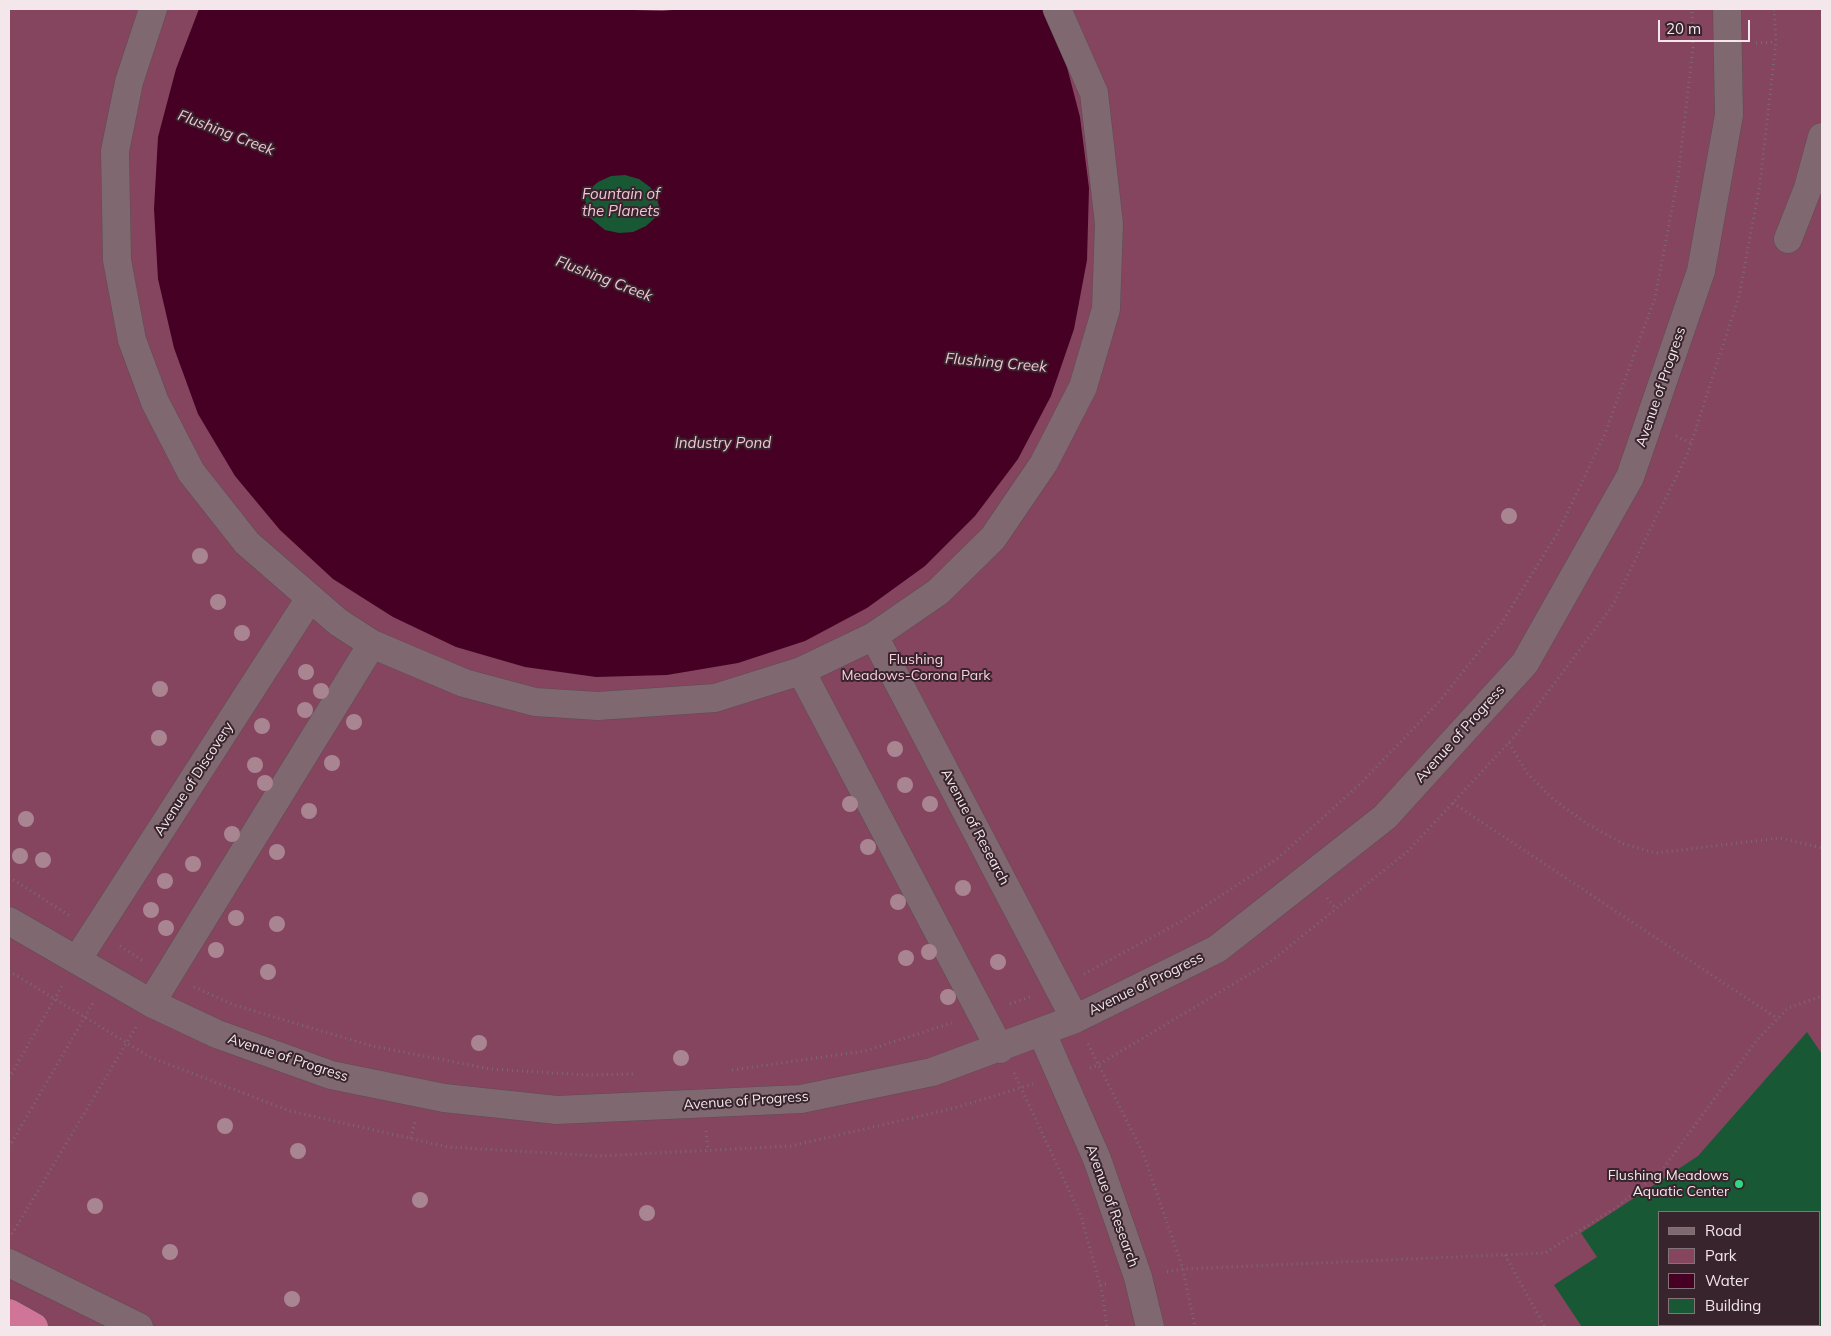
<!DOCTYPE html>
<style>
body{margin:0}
#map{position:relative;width:1831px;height:1336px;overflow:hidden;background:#432e36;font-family:Mulish,sans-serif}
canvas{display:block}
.frame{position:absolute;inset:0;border:10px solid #f4e7eb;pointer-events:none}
.legend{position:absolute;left:1658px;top:1211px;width:162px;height:115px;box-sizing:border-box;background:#38242c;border:1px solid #837278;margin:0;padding:6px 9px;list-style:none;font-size:15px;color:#f4e7eb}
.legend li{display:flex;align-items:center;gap:10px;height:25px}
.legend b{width:25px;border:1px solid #837278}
.scale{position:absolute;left:1658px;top:20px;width:92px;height:22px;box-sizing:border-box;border:2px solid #f4e7eb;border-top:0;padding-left:6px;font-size:15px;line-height:18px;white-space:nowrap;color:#f4e7eb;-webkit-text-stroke:4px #38242c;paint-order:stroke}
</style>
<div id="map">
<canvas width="1831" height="1336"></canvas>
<div class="frame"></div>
<ul class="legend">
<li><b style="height:6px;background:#806870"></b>Road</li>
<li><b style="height:14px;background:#85455f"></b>Park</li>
<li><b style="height:14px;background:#460024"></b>Water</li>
<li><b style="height:14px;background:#195835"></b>Building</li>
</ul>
<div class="scale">20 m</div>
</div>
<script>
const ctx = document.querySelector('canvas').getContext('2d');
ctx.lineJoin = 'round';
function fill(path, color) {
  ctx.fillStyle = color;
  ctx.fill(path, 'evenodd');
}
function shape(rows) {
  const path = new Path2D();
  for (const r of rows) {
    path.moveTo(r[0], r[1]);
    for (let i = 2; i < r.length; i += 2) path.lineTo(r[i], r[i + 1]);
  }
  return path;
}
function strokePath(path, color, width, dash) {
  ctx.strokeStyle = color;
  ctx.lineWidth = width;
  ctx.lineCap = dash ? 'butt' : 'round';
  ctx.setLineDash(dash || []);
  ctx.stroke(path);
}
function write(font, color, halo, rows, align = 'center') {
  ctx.font = font + ' Mulish,sans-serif';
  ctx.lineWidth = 4;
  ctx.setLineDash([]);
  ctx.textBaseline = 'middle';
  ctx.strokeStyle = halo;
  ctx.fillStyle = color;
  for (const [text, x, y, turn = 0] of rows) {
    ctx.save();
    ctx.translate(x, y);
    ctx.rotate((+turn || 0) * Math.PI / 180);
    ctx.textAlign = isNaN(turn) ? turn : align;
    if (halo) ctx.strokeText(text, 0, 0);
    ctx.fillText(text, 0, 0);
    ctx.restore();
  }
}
fill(shape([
 [9,9,1822,9,1822,1327,9,1327],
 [1660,1212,1820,1212,1820,1325,1660,1325]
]), '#85455f');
fill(shape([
 [199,9,604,9,662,11,684,9,1043,9,1062,48,1080,117,1089,188,1087,260,1074,329,1051,396,1018,459,975,516,925,566,867,608,805,641,738,663,667,675,596,677,525,667,456,647,393,617,333,579,280,530,235,476,198,414,174,348,158,279,154,209,158,137,176,69]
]), '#460024');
fill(shape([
 [625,175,639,179,650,187,656,195,659,206,656,217,646,226,633,232,619,233,605,230,589,217,585,199,590,189,598,182,611,176],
 [1807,1032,1822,1054,1822,1327,1582,1327,1554,1285,1597,1257,1581,1233,1698,1156],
 [1660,1212,1820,1212,1820,1325,1660,1325]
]), '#195835');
const minor = shape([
 [153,9,129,82,115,151,117,260,132,340,155,402,191,472,247,543,338,622,372,644,464,683,535,702,598,706,715,698,801,671,874,636,938,592,993,538,1044,463,1083,387,1106,309,1109,224,1094,93,1057,9],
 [1788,239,1808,188,1822,137],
 [874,636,1075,1019],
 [801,671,1000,1049],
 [9,921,151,1003,217,1034,331,1075,444,1098,557,1110,801,1099,932,1072,1075,1019,1217,949,1385,817,1525,663,1630,477,1701,271,1729,115,1727,9],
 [77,960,310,598],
 [151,1003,372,644],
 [1042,1033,1097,1159,1138,1277,1150,1327],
 [9,1263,139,1327]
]);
const highway = shape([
 [9,1313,34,1327]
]);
strokePath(minor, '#5e4c53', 29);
strokePath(highway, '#5e4c53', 29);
strokePath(shape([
 [1756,43,1776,42],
 [1676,436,1691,443],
 [1509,743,1527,773,1553,799,1589,825,1624,844,1656,853,1780,838,1822,848],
 [1453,803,1778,1019],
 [9,877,70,916],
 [1327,898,1336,909],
 [120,946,142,960],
 [9,971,150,1057,290,1111,448,1147,600,1156,791,1146,955,1108,1033,1084],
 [1084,974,1182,921,1277,859,1360,784,1438,703,1501,624,1558,532,1604,436,1655,298,1678,177,1693,48,1692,9],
 [194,987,234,1005,372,1046,490,1069,585,1075,636,1074],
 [1010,1004,1030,997],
 [1088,1044,1143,1153,1183,1269,1195,1327],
 [1090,1068,1098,1065,1270,962,1408,851,1515,736,1613,605,1688,453,1739,296,1760,184,1776,42,1774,9],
 [732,1070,865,1051,952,1023],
 [1014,1073,1081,1216,1102,1292,1107,1327],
 [9,1078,62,986],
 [706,1131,708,1151],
 [411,1138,415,1122],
 [9,1147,93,1003],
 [12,1234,136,1027],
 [1505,1255,1545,1327],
 [1167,1272,1183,1269,1545,1253,1618,1206,1663,1169,1757,1040,1788,1008,1822,996],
 [1100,1285,1109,1283]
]), '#7c6970', 3, [1, 4]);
strokePath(minor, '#806870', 28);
strokePath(highway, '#d07498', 28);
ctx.fillStyle = '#a98592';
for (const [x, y] of [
 [1509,516],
 [200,556],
 [218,602],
 [242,633],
 [306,672],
 [160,689],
 [321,691],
 [305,710],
 [354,722],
 [262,726],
 [159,738],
 [895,749],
 [332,763],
 [255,765],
 [265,783],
 [905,785],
 [850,804],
 [930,804],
 [309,811],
 [26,819],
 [232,834],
 [868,847],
 [277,852],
 [20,856],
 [43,860],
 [193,864],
 [165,881],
 [963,888],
 [898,902],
 [151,910],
 [236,918],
 [277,924],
 [166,928],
 [216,950],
 [929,952],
 [906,958],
 [998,962],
 [268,972],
 [948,997],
 [479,1043],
 [681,1058],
 [225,1126],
 [298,1151],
 [420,1200],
 [95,1206],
 [647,1213],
 [170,1252],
 [292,1299]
]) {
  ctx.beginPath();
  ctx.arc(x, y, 8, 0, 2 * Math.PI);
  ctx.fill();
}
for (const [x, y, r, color] of [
 [1739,1184,5,"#31d882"]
]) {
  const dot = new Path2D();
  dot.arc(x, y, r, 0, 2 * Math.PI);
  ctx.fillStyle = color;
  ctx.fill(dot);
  strokePath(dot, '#38242c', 2);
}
write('14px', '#f4e7eb', '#38242c', [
 ["Avenue of Progress",1661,387,-71],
 ["Avenue of Progress",1460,734,-48],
 ["Avenue of Discovery",194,779,-57],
 ["Avenue of Research",975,827,62],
 ["Avenue of Progress",1146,984,-26],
 ["Avenue of Progress",288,1058,18],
 ["Avenue of Progress",746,1101,-4],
 ["Avenue of Research",1112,1206,70]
]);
write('14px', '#fccddd', '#38242c', [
 ["Flushing",916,660],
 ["Meadows-Corona Park",916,676]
]);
write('14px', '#f4e7eb', '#38242c', [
 ["Flushing Meadows",1729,1176],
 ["Aquatic Center",1729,1192]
], 'right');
write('italic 15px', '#f2c5d4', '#38242c', [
 ["Flushing Creek",226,133,21],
 ["Fountain of",621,194],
 ["the Planets",621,211],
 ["Flushing Creek",604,279,21],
 ["Flushing Creek",996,363,5],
 ["Industry Pond",723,443]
]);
</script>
